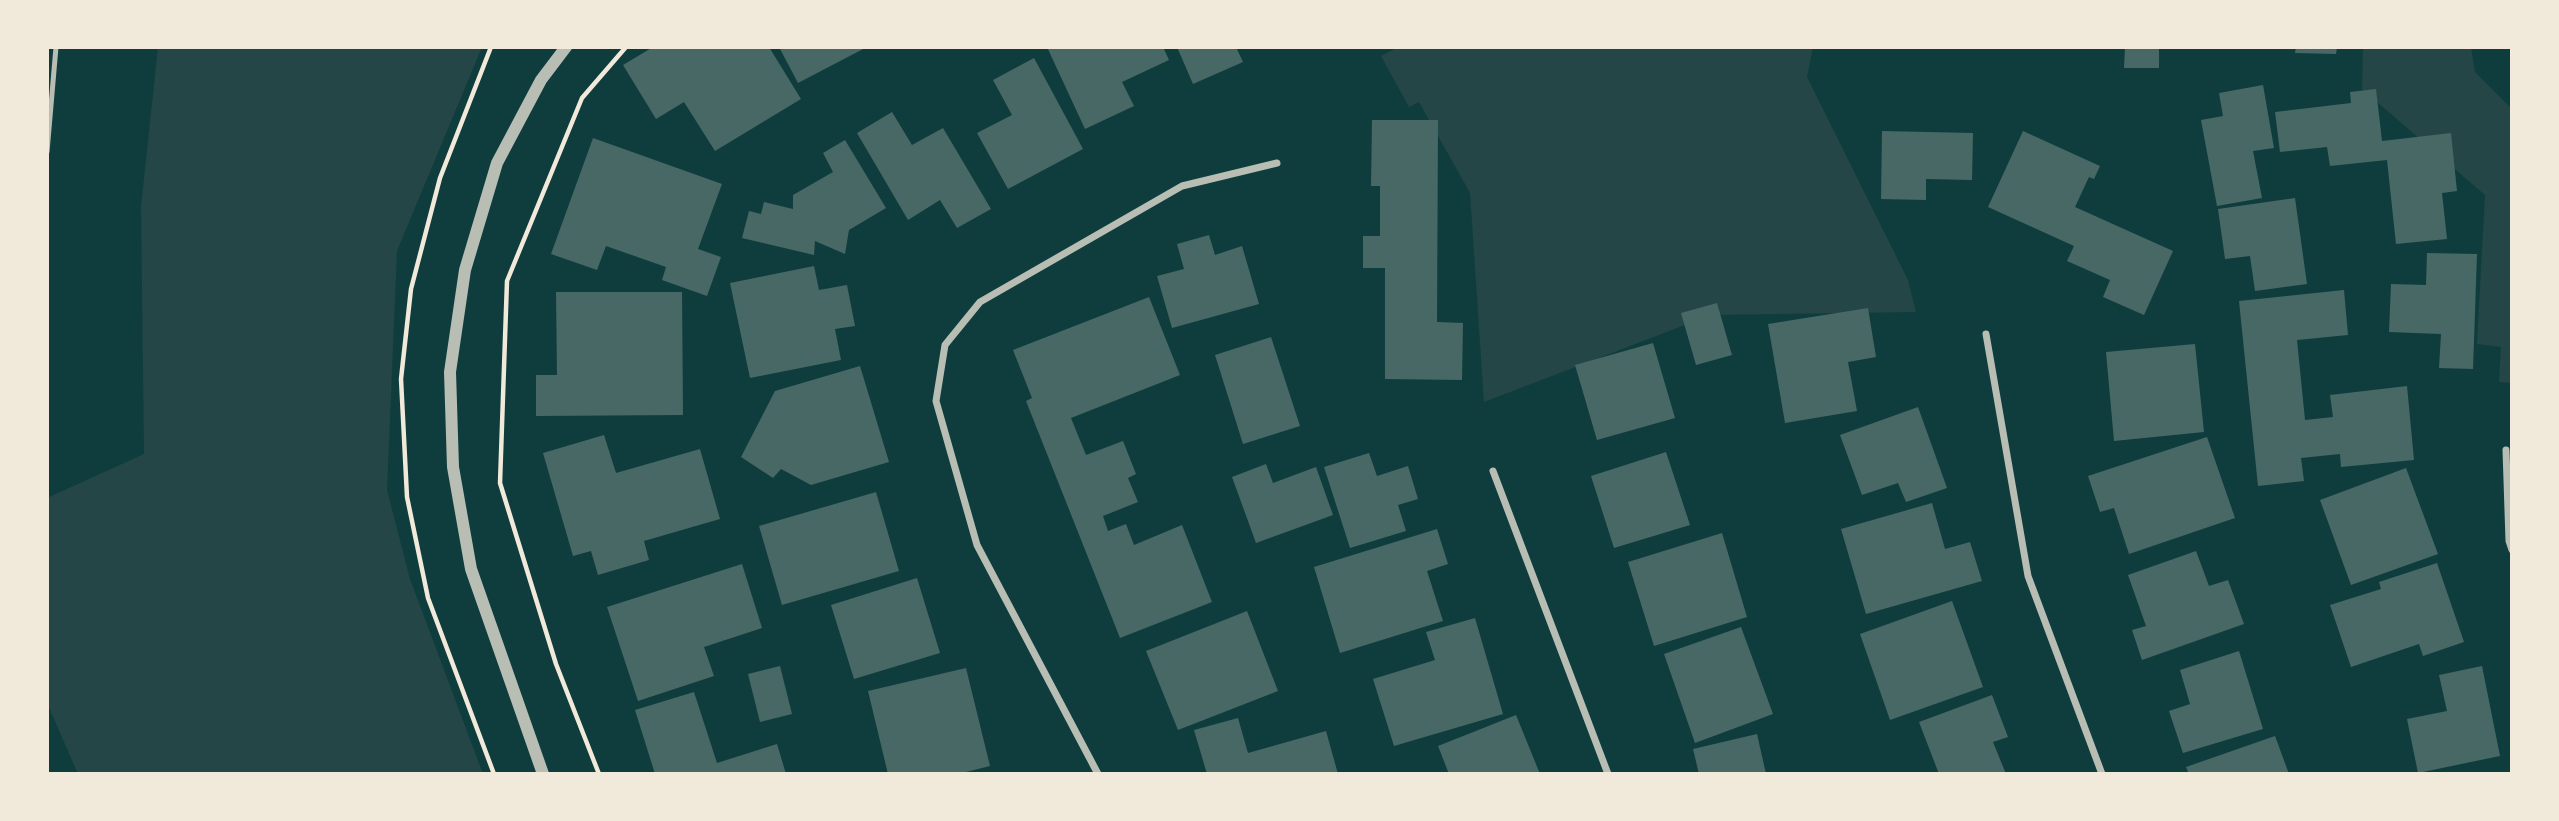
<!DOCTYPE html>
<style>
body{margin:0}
#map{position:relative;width:2559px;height:821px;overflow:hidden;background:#0f3d3e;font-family:Inter,sans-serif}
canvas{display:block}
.frame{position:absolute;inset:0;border:49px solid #f1e9da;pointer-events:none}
</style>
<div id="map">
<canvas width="2559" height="821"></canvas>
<div class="frame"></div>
</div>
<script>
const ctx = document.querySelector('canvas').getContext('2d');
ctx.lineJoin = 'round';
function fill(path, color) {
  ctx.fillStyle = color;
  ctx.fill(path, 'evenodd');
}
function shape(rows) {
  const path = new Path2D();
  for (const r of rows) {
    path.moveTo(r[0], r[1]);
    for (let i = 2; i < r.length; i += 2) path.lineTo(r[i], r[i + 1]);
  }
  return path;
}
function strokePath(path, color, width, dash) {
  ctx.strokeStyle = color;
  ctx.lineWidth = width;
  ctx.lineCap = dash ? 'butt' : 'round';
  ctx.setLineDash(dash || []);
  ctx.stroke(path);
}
fill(shape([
 [158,47,482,47,397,251,387,490,410,579,483,774,78,774,47,703,47,498,144,454,141,207],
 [1398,47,1813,47,1807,77,1908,280,1916,312,1711,315,1484,402,1470,193,1419,102,1409,107,1381,56],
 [2363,47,2471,47,2475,72,2512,109,2512,383,2499,382,2501,347,2477,344,2485,195,2362,89]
]), '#244646');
fill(shape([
 [653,47,769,47,801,99,715,151,684,102,656,119,623,65],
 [779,47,867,47,798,83],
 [1047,47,1163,47,1169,60,1122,82,1134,106,1085,129],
 [1177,47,1236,47,1243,62,1193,84],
 [2125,47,2159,47,2159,68,2124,68],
 [2296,47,2337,47,2336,54,2295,53],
 [1034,58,1083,149,1008,189,977,133,1012,115,993,80],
 [2263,85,2274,148,2253,151,2262,198,2217,206,2201,120,2223,116,2219,93],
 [2376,89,2382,141,2451,133,2457,191,2442,193,2447,239,2396,244,2387,160,2330,166,2327,147,2280,152,2275,112,2351,103,2350,92],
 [892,112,912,145,943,128,991,209,957,228,940,200,908,220,857,133],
 [1372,120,1438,120,1437,322,1463,323,1462,380,1385,379,1385,268,1363,268,1363,236,1380,236,1380,186,1371,186],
 [1882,131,1973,133,1972,180,1926,179,1926,200,1881,199],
 [2023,131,2100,166,2094,179,2089,177,2075,207,2173,251,2144,315,2103,297,2110,280,2067,261,2074,246,1988,207],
 [593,138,722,184,698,249,721,257,707,296,662,280,666,267,606,246,597,270,551,254],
 [845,140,886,208,849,230,845,254,815,241,814,255,742,238,749,211,761,214,764,202,793,209,793,195,833,172,823,153],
 [2295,198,2307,284,2255,291,2250,256,2225,259,2218,209],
 [1209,235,1215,255,1242,246,1259,304,1172,328,1157,276,1184,269,1177,244],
 [2427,253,2477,254,2473,369,2439,368,2441,334,2389,332,2391,284,2426,285],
 [814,266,819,290,847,285,855,326,835,329,841,360,750,378,730,283],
 [2344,290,2348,335,2297,340,2305,420,2333,417,2330,395,2407,386,2414,460,2341,467,2340,454,2301,458,2304,481,2258,486,2239,301],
 [556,292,682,292,683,415,536,416,536,375,557,375],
 [1149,297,1180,375,1071,418,1086,455,1123,441,1136,474,1128,478,1138,502,1103,516,1108,531,1126,524,1134,545,1182,525,1212,602,1120,638,1026,401,1032,398,1013,350],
 [1717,303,1732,355,1696,365,1681,313],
 [1868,308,1876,357,1848,362,1857,411,1785,423,1768,324],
 [1271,337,1300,426,1243,444,1215,355],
 [1653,343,1675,418,1597,440,1575,365],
 [2195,344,2204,432,2114,441,2106,352],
 [860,366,889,462,811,485,781,469,773,478,741,457,775,391],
 [1918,407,1947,488,1906,502,1898,483,1862,495,1840,435],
 [604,435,616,473,700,449,720,519,644,541,649,560,598,575,591,551,573,556,543,453],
 [2207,437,2235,518,2129,554,2114,508,2100,512,2088,476],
 [1666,452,1690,525,1614,548,1591,476],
 [1369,453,1377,476,1408,466,1418,499,1398,505,1406,531,1350,548,1324,467],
 [1266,464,1273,483,1316,467,1333,515,1256,543,1232,477],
 [2406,468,2438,554,2351,585,2320,500],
 [876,492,899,571,782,605,759,526],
 [1932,503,1945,549,1970,542,1982,581,1866,614,1841,529],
 [1437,529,1448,564,1427,571,1443,621,1340,653,1314,567],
 [1722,533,1747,617,1654,646,1628,562],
 [2196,551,2209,586,2228,580,2244,624,2142,660,2132,630,2146,626,2128,575],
 [2437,563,2464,642,2423,656,2419,644,2351,667,2330,605,2381,589,2379,582],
 [742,564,762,628,704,647,714,676,638,701,607,607],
 [917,578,940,653,854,679,831,605],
 [1952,601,1983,687,1890,720,1860,634],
 [1247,611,1278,691,1178,730,1146,651],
 [1475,618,1503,714,1394,746,1373,679,1435,660,1426,632],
 [1741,627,1773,714,1695,743,1664,654],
 [2239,651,2263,729,2183,753,2169,711,2190,704,2180,670],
 [780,666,792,714,760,722,748,674],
 [2482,666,2500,756,2418,773,2407,719,2447,711,2439,675],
 [966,668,990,766,958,774,888,774,868,691],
 [694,692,717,763,777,744,786,774,655,774,635,710],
 [1992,695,2008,737,1993,742,2006,774,1939,774,1919,722],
 [1516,715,1540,774,1449,774,1438,746],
 [1238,718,1248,753,1326,731,1338,774,1207,774,1194,730],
 [1757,734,1766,774,1699,774,1693,749],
 [2275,736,2289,774,2189,774,2186,767]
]), '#486865');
strokePath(shape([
 [491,47,440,178,411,289,401,379,407,497,428,598,494,774],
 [599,774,556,664,500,483,507,281,582,98,626,47]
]), '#f1e9da', 4.5);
strokePath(shape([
 [47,152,56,47]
]), '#b8beb3', 5);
strokePath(shape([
 [1986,334,2028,576,2102,774],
 [2506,450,2509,541,2512,550],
 [1493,471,1608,774],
 [1098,774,977,545,936,401,945,345,980,302,1182,186,1277,163]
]), '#b8beb3', 7);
strokePath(shape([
 [543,774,471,569,453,467,450,372,465,270,497,163,541,80,566,47]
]), '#b8beb3', 12);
</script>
